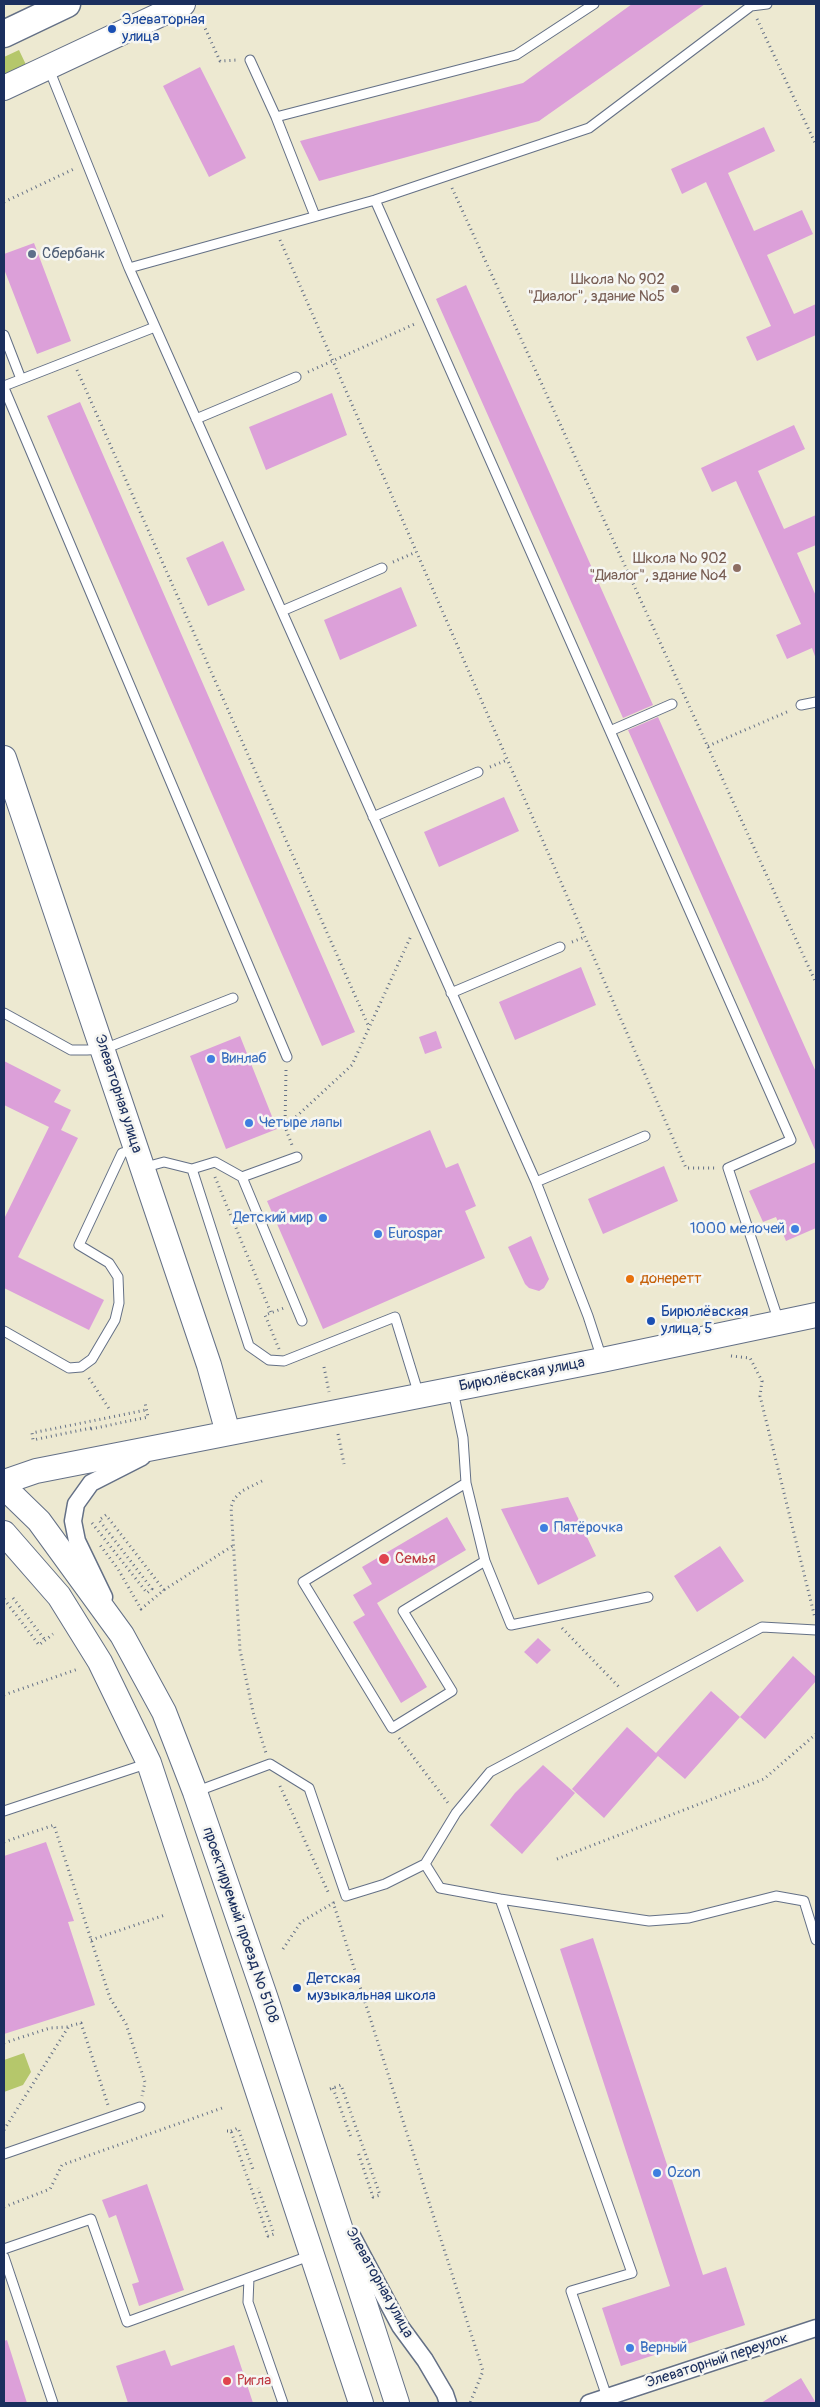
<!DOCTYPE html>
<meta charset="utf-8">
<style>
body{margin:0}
#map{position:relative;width:820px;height:2407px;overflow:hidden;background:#ede9d1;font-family:Pangolin,sans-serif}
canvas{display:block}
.frame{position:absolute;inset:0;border:5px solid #1b2f5e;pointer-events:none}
</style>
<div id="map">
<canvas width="820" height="2407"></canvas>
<div class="frame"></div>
</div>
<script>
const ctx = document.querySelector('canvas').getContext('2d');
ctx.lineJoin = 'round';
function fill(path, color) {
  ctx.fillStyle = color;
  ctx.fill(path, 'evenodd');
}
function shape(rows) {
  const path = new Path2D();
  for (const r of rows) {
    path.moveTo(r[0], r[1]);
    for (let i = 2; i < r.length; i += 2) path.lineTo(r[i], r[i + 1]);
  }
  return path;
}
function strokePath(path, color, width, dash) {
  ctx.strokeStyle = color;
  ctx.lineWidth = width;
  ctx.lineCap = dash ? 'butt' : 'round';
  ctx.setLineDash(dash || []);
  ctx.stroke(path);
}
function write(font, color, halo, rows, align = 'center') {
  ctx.font = font + ' Pangolin,sans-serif';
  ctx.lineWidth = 5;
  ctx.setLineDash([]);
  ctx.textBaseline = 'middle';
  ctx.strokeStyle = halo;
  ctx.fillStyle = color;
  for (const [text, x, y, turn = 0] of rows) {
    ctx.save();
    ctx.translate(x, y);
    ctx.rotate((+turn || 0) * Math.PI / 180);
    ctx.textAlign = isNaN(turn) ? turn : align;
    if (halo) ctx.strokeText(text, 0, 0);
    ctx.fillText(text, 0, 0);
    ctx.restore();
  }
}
fill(shape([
 [19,50,28,69,4,80,4,57],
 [24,2053,31,2072,23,2085,4,2092,4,2060]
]), '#b5c76b');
fill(shape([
 [632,4,705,4,539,121,319,181,300,141,523,83],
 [200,67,246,158,209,177,163,86],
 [764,127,775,151,728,173,754,231,802,210,813,234,767,255,794,314,816,304,816,335,757,361,746,337,771,326,706,182,682,194,671,169],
 [34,243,71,341,37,354,4,269,4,254],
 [466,285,653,705,623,718,436,299],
 [332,393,347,435,266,470,249,427],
 [80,402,355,1032,322,1046,47,416],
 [794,425,805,449,758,471,784,529,816,515,816,545,797,553,816,596,816,659,812,648,787,659,776,635,801,624,736,481,712,492,701,468],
 [223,541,245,590,208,606,186,558],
 [401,587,417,626,340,660,324,620],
 [658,717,816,1072,816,1152,628,730],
 [504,797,519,831,439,867,424,832],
 [581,967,596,1005,515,1040,499,1002],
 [436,1031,442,1048,425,1054,419,1037],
 [240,1036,277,1129,226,1149,190,1056],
 [4,1061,61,1090,54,1102,71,1110,61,1130,78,1138,18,1257,104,1300,89,1330,4,1288,4,1219,49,1127,4,1105],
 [430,1130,446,1168,458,1163,476,1206,465,1211,485,1258,323,1329,267,1201],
 [816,1162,816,1228,786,1241,776,1217,763,1222,749,1191],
 [664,1166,678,1201,603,1234,588,1199],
 [531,1236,549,1279,544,1288,539,1291,529,1288,525,1284,508,1247],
 [568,1497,596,1556,538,1585,501,1509],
 [447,1517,466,1550,377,1603,427,1687,401,1703,353,1622,365,1615,353,1595,372,1584,362,1567],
 [720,1546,744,1581,697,1612,674,1576],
 [538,1638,551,1650,537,1664,524,1652],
 [793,1656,816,1677,816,1681,765,1739,740,1717],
 [711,1691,740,1717,685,1779,658,1756,604,1818,572,1789,627,1727,656,1753],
 [543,1765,575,1793,522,1854,490,1825,515,1793],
 [46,1842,74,1921,68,1922,95,2005,4,2034,4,1856],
 [593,1938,703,2275,726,2267,745,2325,621,2366,602,2308,670,2286,560,1949],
 [147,2184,184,2290,139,2306,132,2284,139,2282,116,2215,109,2218,102,2200],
 [7,2340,27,2403,4,2403,4,2341],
 [234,2345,253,2403,128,2403,116,2366,165,2350,171,2366],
 [801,2378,816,2403,761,2403]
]), '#dca0d9');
const lane = shape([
 [250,60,276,117],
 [49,69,129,268,536,1182,588,1316,602,1359],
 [375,200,791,1140,728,1168,779,1322],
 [315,216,276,117,516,55,594,4],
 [129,268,375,200,589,128,751,6,767,4],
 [4,335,21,379],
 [4,386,155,327],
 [4,388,287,1057],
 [196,419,296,377],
 [282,611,382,568],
 [801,705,816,702],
 [610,731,672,704],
 [373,817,478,772],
 [451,993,560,947],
 [4,1013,71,1050,87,1050,104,1049,233,998],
 [142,1168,164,1162,192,1169,215,1162,242,1177,297,1157],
 [192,1169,249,1346,269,1360,284,1361,395,1317,419,1395],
 [242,1177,302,1321],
 [536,1182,645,1136],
 [4,1331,69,1368,81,1367,92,1359,115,1320,119,1303,118,1277,109,1263,79,1245,122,1153,136,1149],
 [453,1391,463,1438,466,1483,485,1561,511,1625,648,1597],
 [466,1483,303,1582,392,1728,452,1691,403,1611,485,1561],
 [195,1792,270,1764,309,1788,346,1896,385,1884,425,1864,440,1888,500,1899,632,2273,571,2291,608,2400],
 [4,1811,149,1763],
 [425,1864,456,1813,490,1772,762,1627,816,1630],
 [500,1899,649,1921,689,1918,776,1896,804,1901,816,1940],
 [4,2154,140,2107],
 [4,2249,91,2219,127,2322,312,2255],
 [4,2257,53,2403],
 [249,2278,248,2302,283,2403]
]);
const street = shape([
 [104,1597,77,1541,73,1521,76,1504,91,1483,142,1457],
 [351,2234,400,2326,425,2360,445,2394,448,2403],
 [589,2403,816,2328]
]);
const secondary = shape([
 [4,88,183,4],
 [4,758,209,1365,228,1433],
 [4,1482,36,1471,602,1360,816,1315],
 [4,1487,39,1521,122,1635,164,1712,195,1792,266,1999,397,2403],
 [4,1533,59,1596,100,1662,149,1763,361,2403]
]);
const primary = shape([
 [4,34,67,4]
]);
strokePath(lane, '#647086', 11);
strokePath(street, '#647086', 19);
strokePath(secondary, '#647086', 26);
strokePath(primary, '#647086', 29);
strokePath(shape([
 [199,15,220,61,237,60],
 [757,19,816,145],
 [452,188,816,983],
 [4,202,76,168],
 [280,240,686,1168,715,1168],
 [77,370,369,1027],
 [308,372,417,323],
 [393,562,416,552],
 [708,746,789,711],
 [490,767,507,760],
 [572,942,585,937],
 [286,1070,285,1127,292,1145],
 [285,1127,352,1065,411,936],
 [215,1177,271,1313],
 [279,1349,265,1315,284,1308],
 [731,1356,750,1358,762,1381,760,1396,815,1618],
 [324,1367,329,1392],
 [89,1378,110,1410],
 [91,1428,33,1440,32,1433,146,1410],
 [91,1429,148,1417,145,1403],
 [338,1434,344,1464],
 [262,1481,242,1491,234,1499,231,1507,240,1650,253,1712,266,1753],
 [92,1523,147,1593,152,1589,99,1520,106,1515,164,1590,141,1609,118,1569,100,1545],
 [164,1590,234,1545],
 [13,1598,45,1640],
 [4,1599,39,1645,53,1634],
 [562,1628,620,1688],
 [4,1695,78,1669],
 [399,1738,448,1803],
 [280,1786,329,1894],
 [4,1842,54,1825,110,1998,126,2024,145,2082,142,2096],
 [557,1859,764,1779,816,1734],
 [333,1902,483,2371,470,2403],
 [91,1940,165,1915],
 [283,1949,301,1922,335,1902],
 [4,2043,50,2028,68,2027],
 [333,2088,351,2137],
 [330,2089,341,2085,380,2195,373,2197,358,2152],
 [4,2130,69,2026,81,2023,108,2105],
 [227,2131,231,2131,268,2236,274,2234,258,2188],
 [231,2131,238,2128,254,2172],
 [4,2207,50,2189,62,2165,225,2107]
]), '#647086', 3, [1, 4]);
strokePath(lane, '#fff', 9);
strokePath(street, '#fff', 16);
strokePath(secondary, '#fff', 24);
strokePath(primary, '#fff', 26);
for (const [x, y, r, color] of [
 [112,29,5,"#1a4fb4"],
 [32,254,5,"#5c6f8a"],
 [675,289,5,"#8d6e63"],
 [737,568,5,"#8d6e63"],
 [211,1059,5,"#3f7fe0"],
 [249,1123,5,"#3f7fe0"],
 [323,1218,5,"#3f7fe0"],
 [795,1229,5,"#3f7fe0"],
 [378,1234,5,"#3f7fe0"],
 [630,1279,5,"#e8710a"],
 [651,1321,5,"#1a4fb4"],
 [544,1528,5,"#3f7fe0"],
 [384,1559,6,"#e0444e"],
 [297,1988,5,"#1a4fb4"],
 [657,2173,5,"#3f7fe0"],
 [630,2348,5,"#3f7fe0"],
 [227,2381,5,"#e0444e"]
]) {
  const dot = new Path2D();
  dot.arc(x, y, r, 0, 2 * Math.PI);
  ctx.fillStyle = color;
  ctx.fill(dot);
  strokePath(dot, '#f6f6f2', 2);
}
write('15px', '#164399', '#f6f6f2', [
 ["Элеваторная",122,20],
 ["улица",122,37],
 ["Бирюлёвская",661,1312],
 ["улица, 5",661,1329],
 ["Детская",307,1979],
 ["музыкальная школа",307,1996]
], 'left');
write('15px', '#4e5e75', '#f6f6f2', [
 ["Сбербанк",42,254]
], 'left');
write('15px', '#785e54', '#f6f6f2', [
 ["Школа № 902",665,280],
 ["\"Диалог\", здание №5",665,297],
 ["Школа № 902",727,559],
 ["\"Диалог\", здание №4",727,576]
], 'right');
write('15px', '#366cbe', '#f6f6f2', [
 ["Винлаб",221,1059],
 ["Четыре лапы",259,1123],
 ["Детский мир",313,1218,"right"],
 ["1000 мелочей",785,1229,"right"],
 ["Eurospar",388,1234],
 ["Пятёрочка",554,1528],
 ["Ozon",667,2173],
 ["Верный",640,2348]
], 'left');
write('15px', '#1b2f5e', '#f6f6f2', [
 ["Элеваторная улица",118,1094,72],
 ["Бирюлёвская улица",522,1375,-11],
 ["проектируемый проезд № 5108",240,1925,71],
 ["Элеваторная улица",379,2283,61],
 ["Элеваторный переулок",717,2361,-18]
]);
write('15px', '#c56008', '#f6f6f2', [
 ["донеретт",640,1279]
], 'left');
write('15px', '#be3a42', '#f6f6f2', [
 ["Семья",395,1559],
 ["Ригла",237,2381]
], 'left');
</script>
